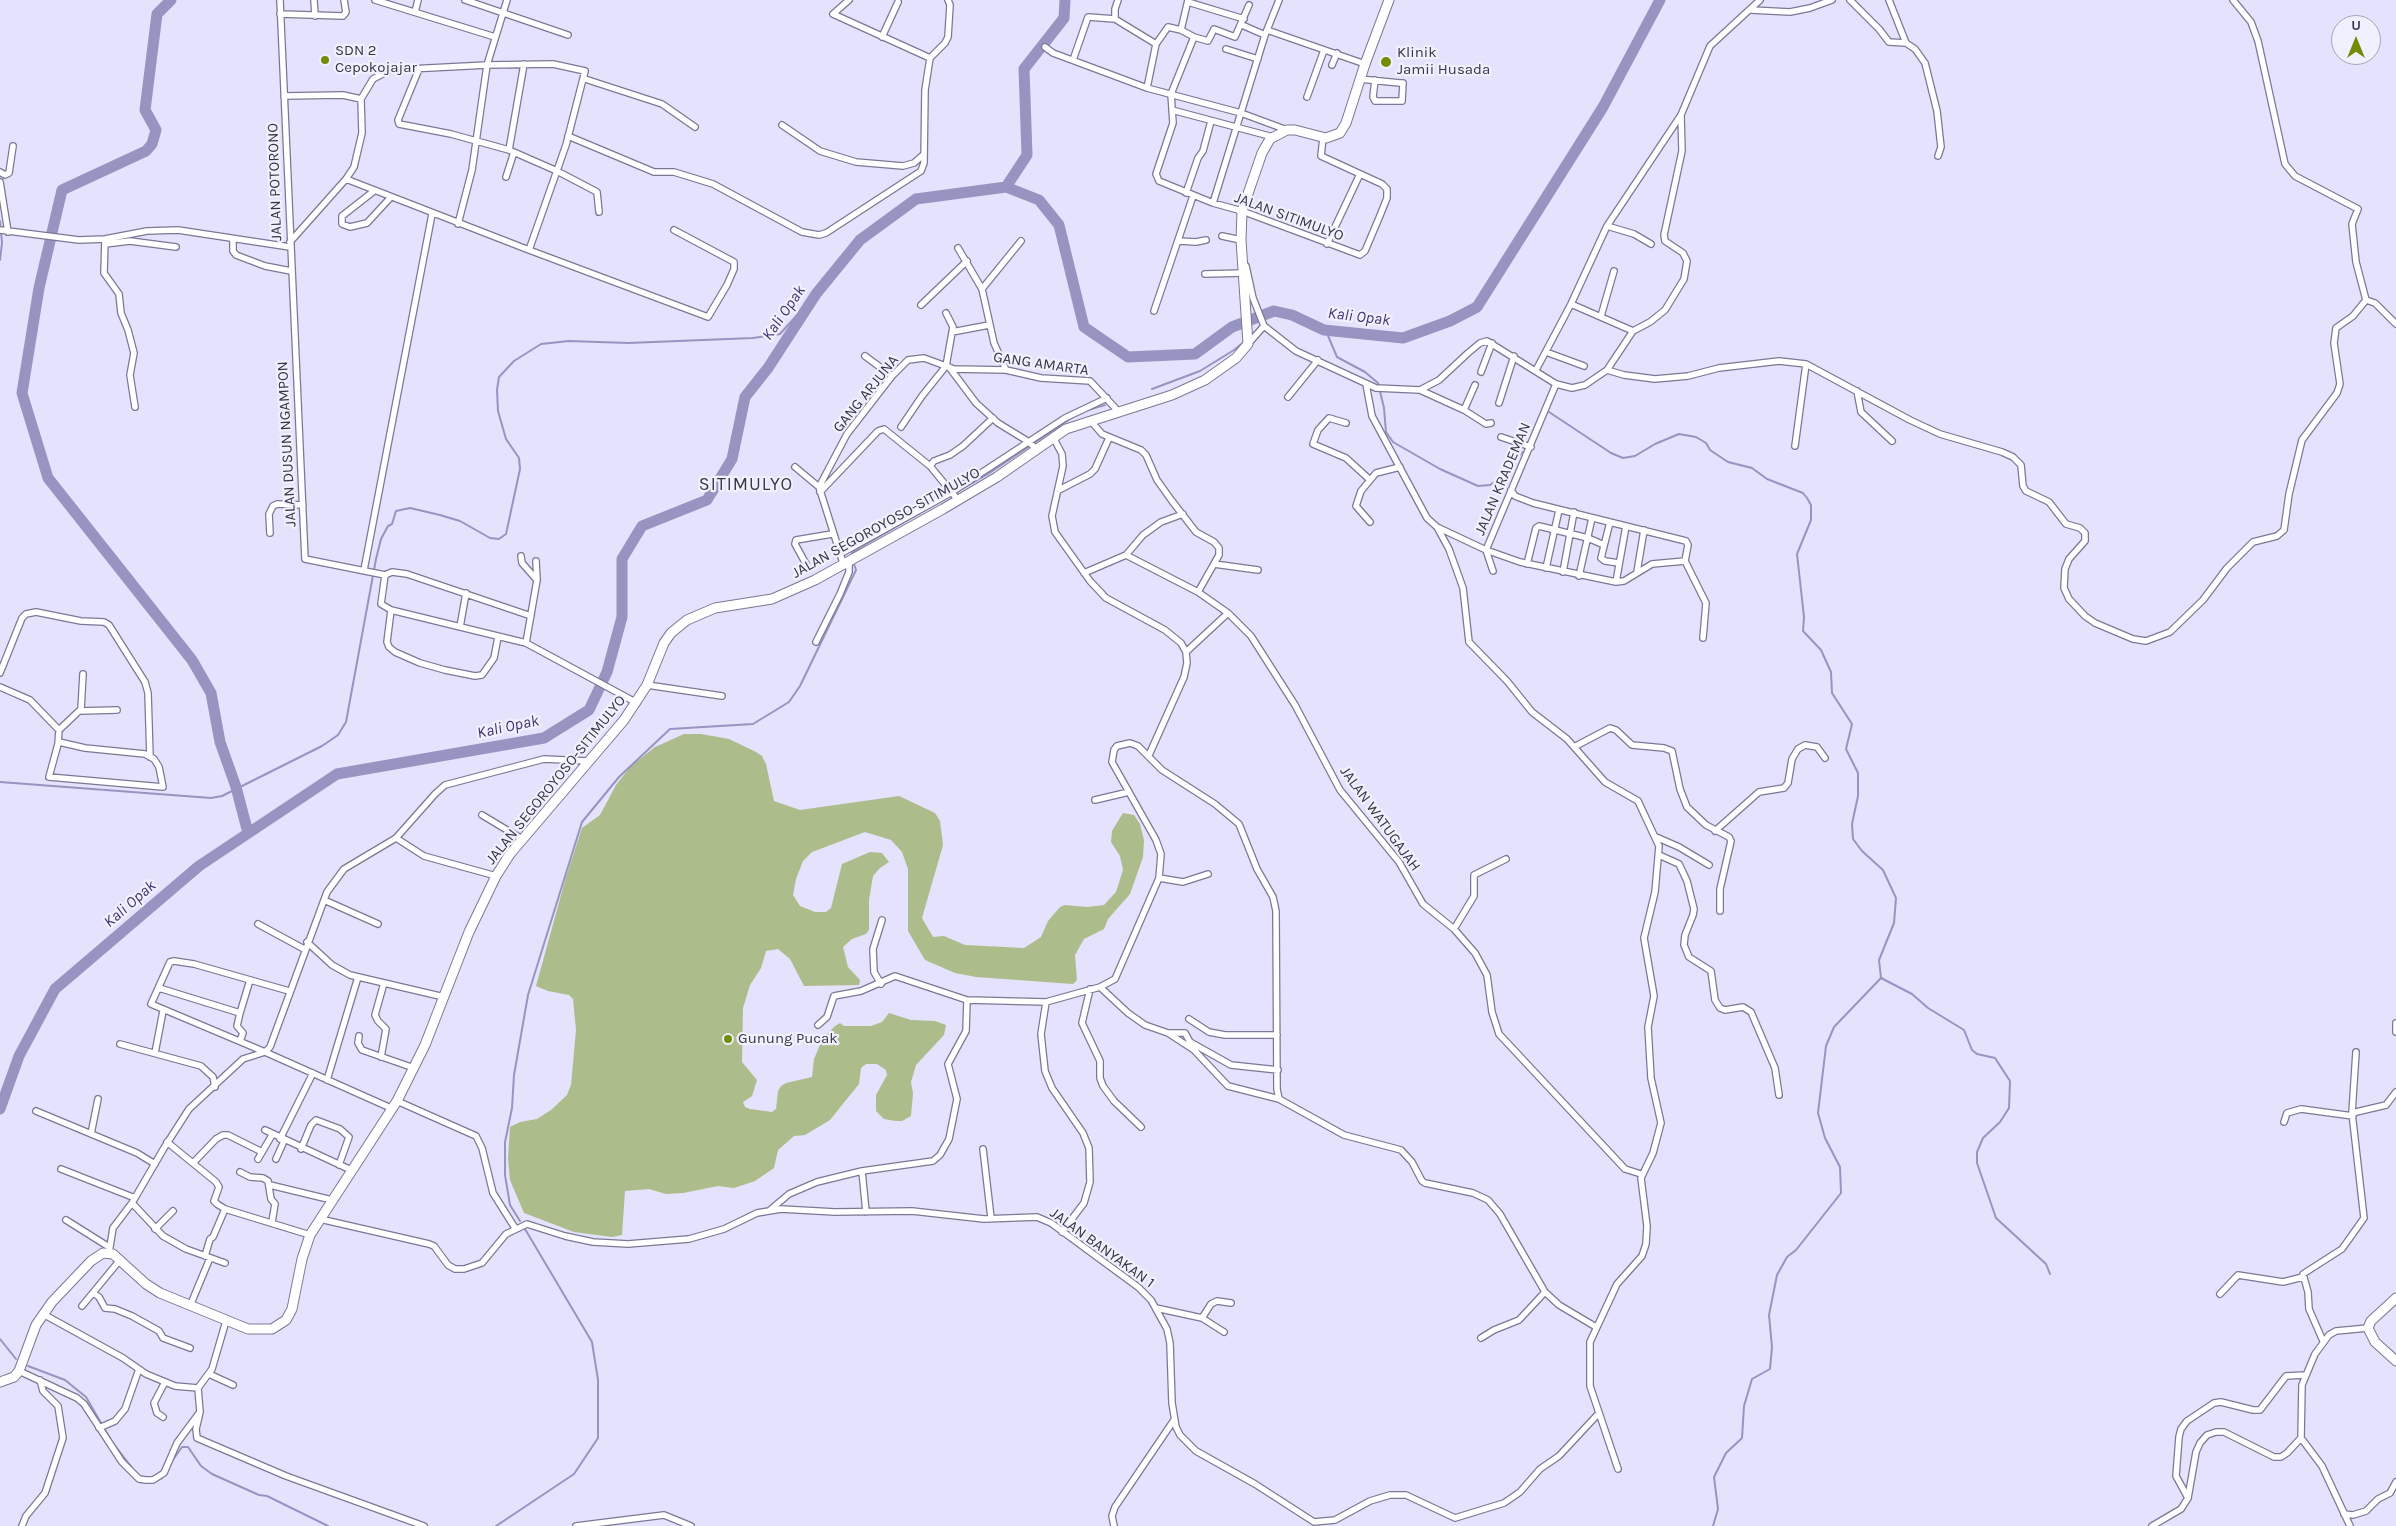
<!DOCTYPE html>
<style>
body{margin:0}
#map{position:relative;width:2396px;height:1526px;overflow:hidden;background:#e4e2fc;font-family:Karla,sans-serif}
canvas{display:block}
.north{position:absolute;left:2331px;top:15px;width:50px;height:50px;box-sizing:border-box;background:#f1f0fe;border:1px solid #a7a6b3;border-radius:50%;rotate:0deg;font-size:14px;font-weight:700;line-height:20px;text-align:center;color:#373643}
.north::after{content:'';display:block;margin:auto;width:18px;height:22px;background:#728c04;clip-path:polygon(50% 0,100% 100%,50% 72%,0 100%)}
</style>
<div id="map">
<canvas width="2396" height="1526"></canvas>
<div class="north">U</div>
</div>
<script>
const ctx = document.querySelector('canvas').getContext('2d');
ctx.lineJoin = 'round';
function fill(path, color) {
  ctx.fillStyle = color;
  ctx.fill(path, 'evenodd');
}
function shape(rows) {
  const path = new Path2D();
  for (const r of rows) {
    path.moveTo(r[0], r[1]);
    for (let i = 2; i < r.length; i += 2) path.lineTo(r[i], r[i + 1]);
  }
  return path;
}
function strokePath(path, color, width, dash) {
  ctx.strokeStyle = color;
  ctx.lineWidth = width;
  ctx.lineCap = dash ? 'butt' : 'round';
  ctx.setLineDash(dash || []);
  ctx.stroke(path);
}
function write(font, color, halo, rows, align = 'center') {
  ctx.font = font + ' Karla,sans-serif';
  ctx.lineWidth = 4.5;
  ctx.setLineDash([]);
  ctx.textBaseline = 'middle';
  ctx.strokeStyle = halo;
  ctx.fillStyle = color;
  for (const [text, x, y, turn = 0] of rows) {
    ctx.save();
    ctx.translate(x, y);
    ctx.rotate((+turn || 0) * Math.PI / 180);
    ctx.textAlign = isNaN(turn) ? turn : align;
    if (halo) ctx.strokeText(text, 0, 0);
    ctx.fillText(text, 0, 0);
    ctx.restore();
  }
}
fill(shape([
 [684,734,701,734,729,739,756,752,762,756,766,764,774,801,800,810,899,796,935,813,940,821,943,845,922,918,933,937,944,936,965,945,1024,948,1041,937,1048,921,1060,907,1065,905,1087,907,1104,905,1116,892,1123,870,1120,856,1111,842,1112,831,1123,813,1134,815,1140,824,1144,840,1143,857,1130,894,1108,919,1104,929,1084,939,1075,955,1077,980,1073,984,976,977,955,973,925,960,908,931,908,869,902,852,891,840,865,832,812,852,803,861,796,879,793,895,800,906,815,912,826,912,831,908,842,864,870,852,882,853,889,862,880,868,873,876,869,900,869,930,866,934,852,939,843,947,848,967,860,980,859,985,804,986,790,959,778,949,766,951,761,968,750,985,743,1008,742,1062,757,1080,752,1096,743,1102,745,1107,750,1109,772,1112,776,1109,778,1091,781,1086,786,1083,812,1077,814,1059,823,1038,835,1026,840,1023,844,1026,871,1026,882,1022,889,1013,911,1020,935,1021,946,1025,944,1035,916,1065,911,1082,913,1093,911,1116,902,1121,896,1121,884,1119,876,1111,876,1095,887,1075,886,1070,877,1064,866,1064,861,1068,859,1084,830,1120,805,1135,794,1136,778,1150,774,1168,755,1181,734,1188,718,1186,683,1193,666,1194,649,1189,625,1191,622,1235,612,1237,574,1232,524,1213,510,1180,508,1158,510,1127,520,1122,537,1119,551,1110,567,1095,571,1085,576,1030,573,999,569,995,548,991,536,986,566,877,582,828,600,815,616,785,631,766,655,747]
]), '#adbc8b');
strokePath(shape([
 [0,221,2,243,0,260],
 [1326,331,1337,357,1365,372,1378,383,1384,408,1386,432,1393,442,1440,469,1478,486,1490,485,1496,481,1522,452],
 [1152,389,1200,371,1234,350,1245,341],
 [1088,410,1105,405],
 [1549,412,1611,453,1623,458,1635,456,1655,444,1679,434,1696,437,1706,443,1710,450,1728,462,1752,468,1767,479,1803,493,1807,498,1811,505,1811,520,1797,554,1804,617,1803,631,1821,650,1831,672,1832,693,1852,724,1846,749,1858,773,1858,796,1852,824,1853,839,1862,851,1883,870,1896,898,1894,923,1879,960,1881,978,1834,1027,1826,1046,1818,1113,1825,1138,1840,1167,1841,1193,1796,1250,1787,1257,1777,1275,1769,1315,1772,1347,1770,1369,1752,1379,1744,1406,1742,1438,1726,1453,1714,1477,1718,1509,1713,1526],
 [852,556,852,553,861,547,988,474,1070,419],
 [0,782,211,798,222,796,322,746,338,735,346,722,376,559,381,539,388,526,392,524,396,511,410,508,440,515,460,521,490,538,499,539,506,534,520,469,519,458,506,439,498,411,497,390,499,377,514,361,541,344,569,341,628,343,753,338,780,334,816,294],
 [1881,978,1912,994,1928,1008,1964,1030,1972,1050,1977,1054,1995,1058,2010,1081,2009,1108,2000,1122,1983,1138,1977,1152,1977,1163,1996,1218,2046,1264,2050,1274],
 [520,1221,510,1205,505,1175,505,1142,512,1108,514,1075,528,995,582,822,619,777,670,729,753,724,789,702,800,686,856,570,853,561],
 [0,1339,16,1359],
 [28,1366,65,1380,86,1397,112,1442,137,1474],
 [172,1461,182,1447,188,1447,201,1466,212,1474,259,1495,267,1496,328,1526],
 [143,1482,150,1483,162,1478],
 [496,1526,574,1474,598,1438,598,1380,592,1342,525,1229]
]), '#9894c2', 2);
strokePath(shape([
 [171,0,157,14,145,110,156,130,152,144,146,151,62,190,39,288,22,393,48,478,192,660,211,693,220,742,236,787,248,833],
 [1006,187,1027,155,1024,69,1064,18,1065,0],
 [0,1109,19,1056,55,989,199,866,337,774,544,738,589,710,607,672,622,617,622,559,642,526,707,500,732,459,745,397,768,368,816,294,860,240,916,199,1006,187,1039,200,1059,225,1084,327,1128,357,1195,354,1232,327,1274,311,1292,315,1324,330,1403,338,1450,321,1477,307,1603,107,1660,0]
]), '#9894c2', 11);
const street = shape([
 [280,0,305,559,385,575,381,604,391,610,526,643,537,580,536,561],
 [314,0,315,16],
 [375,0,495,37],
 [465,0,568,35],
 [849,0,833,14,930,58,945,43,948,37,950,5,948,0],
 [1118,0,1115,9,1115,19,1156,44,1168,27,1181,30,1194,37,1171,94,1173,123,1156,174,1159,181,1213,203,1242,211,1360,255,1365,251,1379,218,1387,198,1387,189,1382,184,1321,156,1323,138],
 [1850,0,1879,29,1889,42,1906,43],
 [1889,0,1906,43,1915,49,1925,63,1937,111,1941,147,1938,156],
 [2233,0,2251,22,2258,41,2285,164,2295,176,2358,209,2352,224,2356,262,2366,300],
 [1188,2,1244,19],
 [1751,10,1790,12,1810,8,1832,0],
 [415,12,418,0],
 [280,14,343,16,346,12,344,0],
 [1242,25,1265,35],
 [1181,30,1188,0],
 [1267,30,1365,64],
 [882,37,898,2],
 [1194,37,1208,41,1214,29,1235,37,1249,5],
 [1156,44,1147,88,1241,113,1287,130],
 [1045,47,1053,53,1147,88],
 [1226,49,1258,59],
 [1073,60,1088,17,1115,19],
 [1332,65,1337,53],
 [419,69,398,120,399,124,451,134,509,150,557,171,597,192,599,212],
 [585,79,662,104,695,127],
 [1360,79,1400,83,1403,83,1402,101,1375,101,1373,97,1375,80],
 [284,96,343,95,361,99],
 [1307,97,1324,50],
 [1172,110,1273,137],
 [782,125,820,151,856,162,903,166,914,163,923,155],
 [568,136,654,172,674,172,713,184,802,232,819,235,826,233,921,171,924,163,925,90,930,58],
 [509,150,524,64],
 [0,172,5,175,9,173,13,146],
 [506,177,514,152],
 [0,182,8,232],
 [374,191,342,216,342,224,350,227,367,223,391,197],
 [1186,193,1198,158,1203,151,1211,121],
 [1213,203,1265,35,1279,0],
 [458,224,472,170,487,65,507,0],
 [1607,226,1634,234,1651,244],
 [0,230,79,240,105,239,147,231,178,230,290,247],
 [1222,236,1241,240],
 [105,239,104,273,119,294,121,313,128,330,134,353,130,375,135,407],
 [233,240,233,251,236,255,265,266,291,271],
 [1179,241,1196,242,1206,240],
 [290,242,346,179,354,167,362,133,361,99,373,79,390,70,487,65,553,64,585,71,566,145,529,250,346,179],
 [105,244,130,241,176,247],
 [1327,244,1360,174],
 [958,248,982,289,994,343,1006,370],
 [529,250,708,317,727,285,734,269,734,262,674,230],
 [1246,266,1253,298,1264,326,1296,351,1376,388,1420,390,1439,380,1468,353,1480,343,1487,341,1556,384,1572,388,1585,385,1607,370,1633,331,1650,322,1665,310,1684,279,1687,261,1683,253,1665,241,1664,235,1682,151,1681,115,1710,46,1760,0],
 [1205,274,1244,273],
 [982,289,1021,241],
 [2366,300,2375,303,2396,324],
 [1571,304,1633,331],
 [921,305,967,261],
 [1154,311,1193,196],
 [1601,316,1614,271],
 [952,332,989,325],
 [1248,344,1264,326],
 [1546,352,1584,366],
 [865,356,892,376],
 [949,367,976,403,998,423,1029,442,1036,449],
 [1536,370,1571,304,1607,226,1681,115],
 [1607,370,1624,375,1655,379,1688,376,1719,368,1779,361,1806,364,1910,420,1940,434,2002,452,2013,457,2021,465,2023,486,2026,491,2049,502,2066,524,2080,528,2085,533,2085,541,2069,559,2065,569,2064,588,2069,599,2085,616,2095,623,2133,639,2146,641,2170,632,2203,600,2227,568,2253,542,2277,536,2284,530,2289,494,2302,440,2337,393,2340,384,2334,343,2336,328,2353,316,2366,300],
 [1481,372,1492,343],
 [1366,384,1372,416,1427,518,1437,527,1486,550,1556,384],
 [1420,390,1464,410,1486,424,1491,423],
 [1857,391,1861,412,1892,441],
 [1288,397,1318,360],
 [1499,403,1514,356],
 [1464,410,1475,385],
 [1090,420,1102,434,1141,450,1146,455,1157,480,1172,501,1196,532,1214,542,1219,548,1219,555,1198,592,1228,613,1251,636,1295,705,1340,790,1399,862,1423,904,1454,929,1475,953,1487,975,1492,1012,1499,1034,1625,1169,1641,1174],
 [1346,423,1329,418,1318,430,1313,444,1346,458,1369,479],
 [901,427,922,396,946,366,953,327,946,313],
 [1053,437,1062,454,1063,466,1052,516,1055,532,1090,581,1106,598,1165,630,1181,643,1186,652,1187,663,1184,677,1149,755],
 [1501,437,1531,447],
 [1795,446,1806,364],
 [930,466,934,461,950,455,963,446,993,418],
 [795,467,819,487,844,566],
 [819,487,847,434,892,376,908,360,924,358,954,369,1006,370,1041,378,1090,381,1119,412],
 [1059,490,1090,474,1095,469,1109,438],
 [1511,490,1515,496,1533,503,1686,541,1688,545,1685,561,1706,603,1703,638],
 [820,492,878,431,884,429,930,466,958,500],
 [1370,522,1356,506,1361,491,1376,473,1400,467],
 [1610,522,1601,558,1605,561,1619,563],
 [1437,527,1449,549,1463,588,1469,642,1507,681,1532,712,1567,739,1605,782,1638,801,1659,846,1655,892,1644,938,1654,996,1648,1027,1651,1078,1661,1123,1653,1153,1641,1178,1647,1226,1646,1244,1642,1256,1617,1284,1590,1342,1590,1386,1618,1469],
 [270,533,269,514,273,506,277,504,303,505],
 [840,554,952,492,1065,418,1107,398],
 [1126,555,1198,592],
 [521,556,522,563,537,580],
 [806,564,795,544,796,540,832,534],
 [1214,564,1258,570],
 [1527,564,1536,528,1539,526,1588,538,1604,545],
 [1546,568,1559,510],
 [364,570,432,214],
 [1493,571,1486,550,1520,562,1616,582,1624,581,1652,564,1685,561],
 [1563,572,1574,512],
 [1637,572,1644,530],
 [1084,573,1126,555,1143,535,1161,522,1183,514],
 [385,575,392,572,407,574,531,616],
 [1579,576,1592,518],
 [1616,582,1626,526],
 [391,610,387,642,389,647,395,652,420,663,445,670,475,676,482,675,494,658,498,637],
 [460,627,466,593],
 [816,642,840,594,849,572,849,562],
 [526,643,637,703],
 [1186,652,1228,613],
 [0,673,22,618,26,614,36,612,81,621,104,622,109,625,145,682,148,693,150,757],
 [647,685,722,696],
 [0,687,30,700,59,730,58,744,49,777,163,787,159,767,154,759,145,754,85,748,59,742],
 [81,710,83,674],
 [59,730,79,711,117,710],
 [1574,747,1610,728,1616,730,1632,745,1664,748,1672,751,1680,789,1687,807,1706,825,1729,837,1731,841,1720,889,1720,911],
 [1095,800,1129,792],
 [482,815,522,839],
 [1715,831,1759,792,1784,788,1788,783,1792,759,1798,749,1805,745,1817,747,1825,758],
 [1656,837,1679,847,1709,865],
 [396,838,424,856,496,876],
 [1659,855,1679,864,1687,881,1694,909,1693,915,1685,935,1684,945,1689,957,1711,971,1715,1000,1720,1008,1725,1010,1743,1007,1751,1012,1775,1068,1779,1095],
 [1159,878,1183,882,1208,874],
 [324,900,378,924],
 [258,924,304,949],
 [1454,929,1474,896,1474,875,1506,859],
 [307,942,332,965,350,975,444,997],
 [881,984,874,972,873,949,882,920],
 [1100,987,1128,1013,1145,1025,1168,1033,1194,1050,1228,1086,1279,1099],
 [159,988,240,1013,237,1026,243,1033,240,1041],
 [1090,989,1082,1023,1100,1061,1100,1078,1103,1086,1114,1101,1141,1127],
 [289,991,194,964,174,961,170,962,151,1004,265,1052,393,1109],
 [240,1013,250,980],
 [1189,1019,1209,1032,1225,1035,1277,1035],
 [2396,1023,2396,1032],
 [818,1025,827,1017,834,996,861,991,895,976,967,1000,1046,1002],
 [1168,1033,1185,1033,1190,1042,1231,1065,1278,1070],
 [359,1036,358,1043,362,1050,414,1068],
 [120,1044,201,1066,213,1077,215,1087],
 [155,1053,163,1011],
 [381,1057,386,1029,378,1021,375,1015,384,983],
 [327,1080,358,977],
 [397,1101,476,1136,482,1148,493,1193,515,1228],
 [36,1111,137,1153,155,1164],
 [2352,1113,2356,1052],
 [2284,1122,2287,1113,2301,1109,2353,1116],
 [265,1130,351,1170],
 [91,1134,98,1099],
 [280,1139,313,1073],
 [167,1142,216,1182,219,1187,214,1201,217,1204,225,1209,310,1235],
 [301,1149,311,1125,316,1120,340,1129,349,1137,339,1165],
 [983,1149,991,1218],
 [258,1159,272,1135],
 [276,1159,284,1141],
 [193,1163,216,1139,223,1135,228,1135,262,1152],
 [61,1169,135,1198],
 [862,1171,866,1212],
 [240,1172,250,1177,263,1178,268,1181,271,1199,275,1204,272,1222],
 [270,1185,332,1200],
 [132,1203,163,1236,186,1249,225,1263],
 [770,1210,789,1194,817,1182,862,1171,933,1161,940,1155,949,1139,957,1099,948,1064,966,1031,967,1000],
 [320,1219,429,1244,434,1246,448,1265,455,1269,464,1269,482,1263,506,1234,527,1224,565,1236,593,1242,628,1244,689,1239,724,1229,757,1213,781,1209,835,1212,912,1211,984,1219,1037,1217,1051,1223,1138,1287,1151,1300,1167,1329,1170,1343,1172,1403,1176,1427,1180,1435,1196,1451,1255,1484,1314,1522,1335,1520,1370,1501,1390,1495,1406,1495,1455,1518,1504,1503,1520,1492,1540,1469,1559,1456,1599,1413],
 [66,1220,109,1247],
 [155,1229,173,1211],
 [1062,1232,1084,1203,1090,1182,1089,1148,1083,1133,1052,1088,1045,1071,1041,1034,1046,1002,1100,987,1115,979,1159,878,1161,854,1156,840,1112,762,1114,750,1117,746,1130,743,1138,746,1162,770,1215,804,1239,824,1257,869,1273,897,1276,911,1277,1089,1279,1099,1344,1135,1401,1150,1412,1162,1422,1181,1425,1183,1473,1193,1488,1200,1500,1214,1545,1292,1559,1305,1596,1327],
 [109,1253,113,1228,132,1203,164,1148,189,1109,243,1059,265,1052,270,1047,327,892,344,869,396,838,435,794,445,785,544,759,587,761],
 [205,1256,210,1239,213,1237,225,1209],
 [93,1293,99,1297,105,1308,115,1309,132,1316,159,1331,163,1338,190,1348],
 [2220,1294,2238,1275,2283,1282,2303,1277],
 [82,1306,120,1260],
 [190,1306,210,1258],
 [1156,1308,1202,1318,1224,1332],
 [43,1314,123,1358,146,1374,175,1386,198,1388],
 [1202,1318,1211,1304,1217,1301,1231,1303],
 [226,1321,212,1369,198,1388,200,1412,196,1429,197,1438,286,1476,424,1526],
 [1481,1338,1494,1330,1519,1320,1545,1292],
 [2323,1341,2309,1309,2308,1292,2303,1274,2342,1249,2364,1218,2352,1113,2386,1105,2396,1092],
 [19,1371,77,1398,84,1404,122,1462,139,1479,146,1480,153,1480,164,1473,177,1443,200,1412],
 [209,1374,233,1385],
 [163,1417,157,1413,154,1403,165,1382],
 [99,1428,115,1421,125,1409,139,1369],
 [2301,1438,2322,1466,2350,1526],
 [2188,1498,2176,1476,2179,1437,2181,1429,2187,1421,2214,1403,2221,1402,2253,1410,2260,1410,2286,1376,2305,1375],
 [2344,1514,2353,1515,2366,1511,2378,1499,2390,1493,2396,1482],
 [22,1526,26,1516,45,1493,63,1438,58,1406,43,1391,40,1380],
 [576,1526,664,1515,691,1526],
 [1114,1526,1112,1516,1115,1507,1174,1420],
 [2152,1526,2181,1509,2188,1498,2196,1452,2200,1443,2207,1435,2216,1432,2224,1432,2274,1457,2281,1457,2287,1453,2301,1438,2302,1385,2315,1354,2329,1335,2336,1331,2368,1328]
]);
const secondary = shape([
 [2396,1298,2371,1321,2368,1328,2375,1342,2396,1361],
 [0,1382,14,1377,19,1371,36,1325,52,1302,91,1261,103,1253,113,1254,146,1284,160,1293,248,1329,272,1329,286,1320,292,1309,302,1259,310,1235,397,1101,425,1045,469,932,496,876,510,854,624,720,647,685,664,643,671,633,687,620,715,608,772,599,815,580,943,509,997,477,1066,429,1172,395,1205,380,1236,358,1248,344,1241,240,1242,211,1262,153,1270,139,1287,130,1295,130,1326,138,1340,133,1346,123,1365,64,1389,0]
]);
strokePath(street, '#7a7895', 8);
strokePath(secondary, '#7a7895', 11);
strokePath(street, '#fff', 5.5);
strokePath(secondary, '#fff', 9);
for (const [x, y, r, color] of [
 [325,60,5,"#728c04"],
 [1386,62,6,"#728c04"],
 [728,1039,5,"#728c04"]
]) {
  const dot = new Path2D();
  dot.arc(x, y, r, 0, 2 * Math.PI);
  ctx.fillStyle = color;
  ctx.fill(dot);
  strokePath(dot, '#f1f0fe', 2);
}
write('15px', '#373643', '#f1f0fe', [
 ["SDN 2",335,51],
 ["Cepokojajar",335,68],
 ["Klinik",1397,53],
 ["Jamii Husada",1397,70],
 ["Gunung Pucak",738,1039]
], 'left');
write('15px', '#373643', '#f1f0fe', [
 ["JALAN POTORONO",275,182,-92],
 ["JALAN SITIMULYO",1289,217,20],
 ["GANG AMARTA",1041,364,8],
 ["GANG ARJUNA",866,394,-51],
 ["JALAN DUSUN NGAMPON",287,444,-93],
 ["JALAN KRADEMAN",1503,479,-67],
 ["JALAN SEGOROYOSO-SITIMULYO",886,523,-29],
 ["JALAN SEGOROYOSO-SITIMULYO",556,780,-51],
 ["JALAN WATUGAJAH",1380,819,54],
 ["JALAN BANYAKAN 1",1102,1248,36]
]);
write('italic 16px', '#403570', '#f1f0fe', [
 ["Kali Opak",784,313,-55],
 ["Kali Opak",1359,317,7],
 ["Kali Opak",508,727,-12],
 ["Kali Opak",130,904,-41]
]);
ctx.letterSpacing = '1px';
write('18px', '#373643', '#f1f0fe', [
 ["SITIMULYO",746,485]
]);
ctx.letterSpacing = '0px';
</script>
